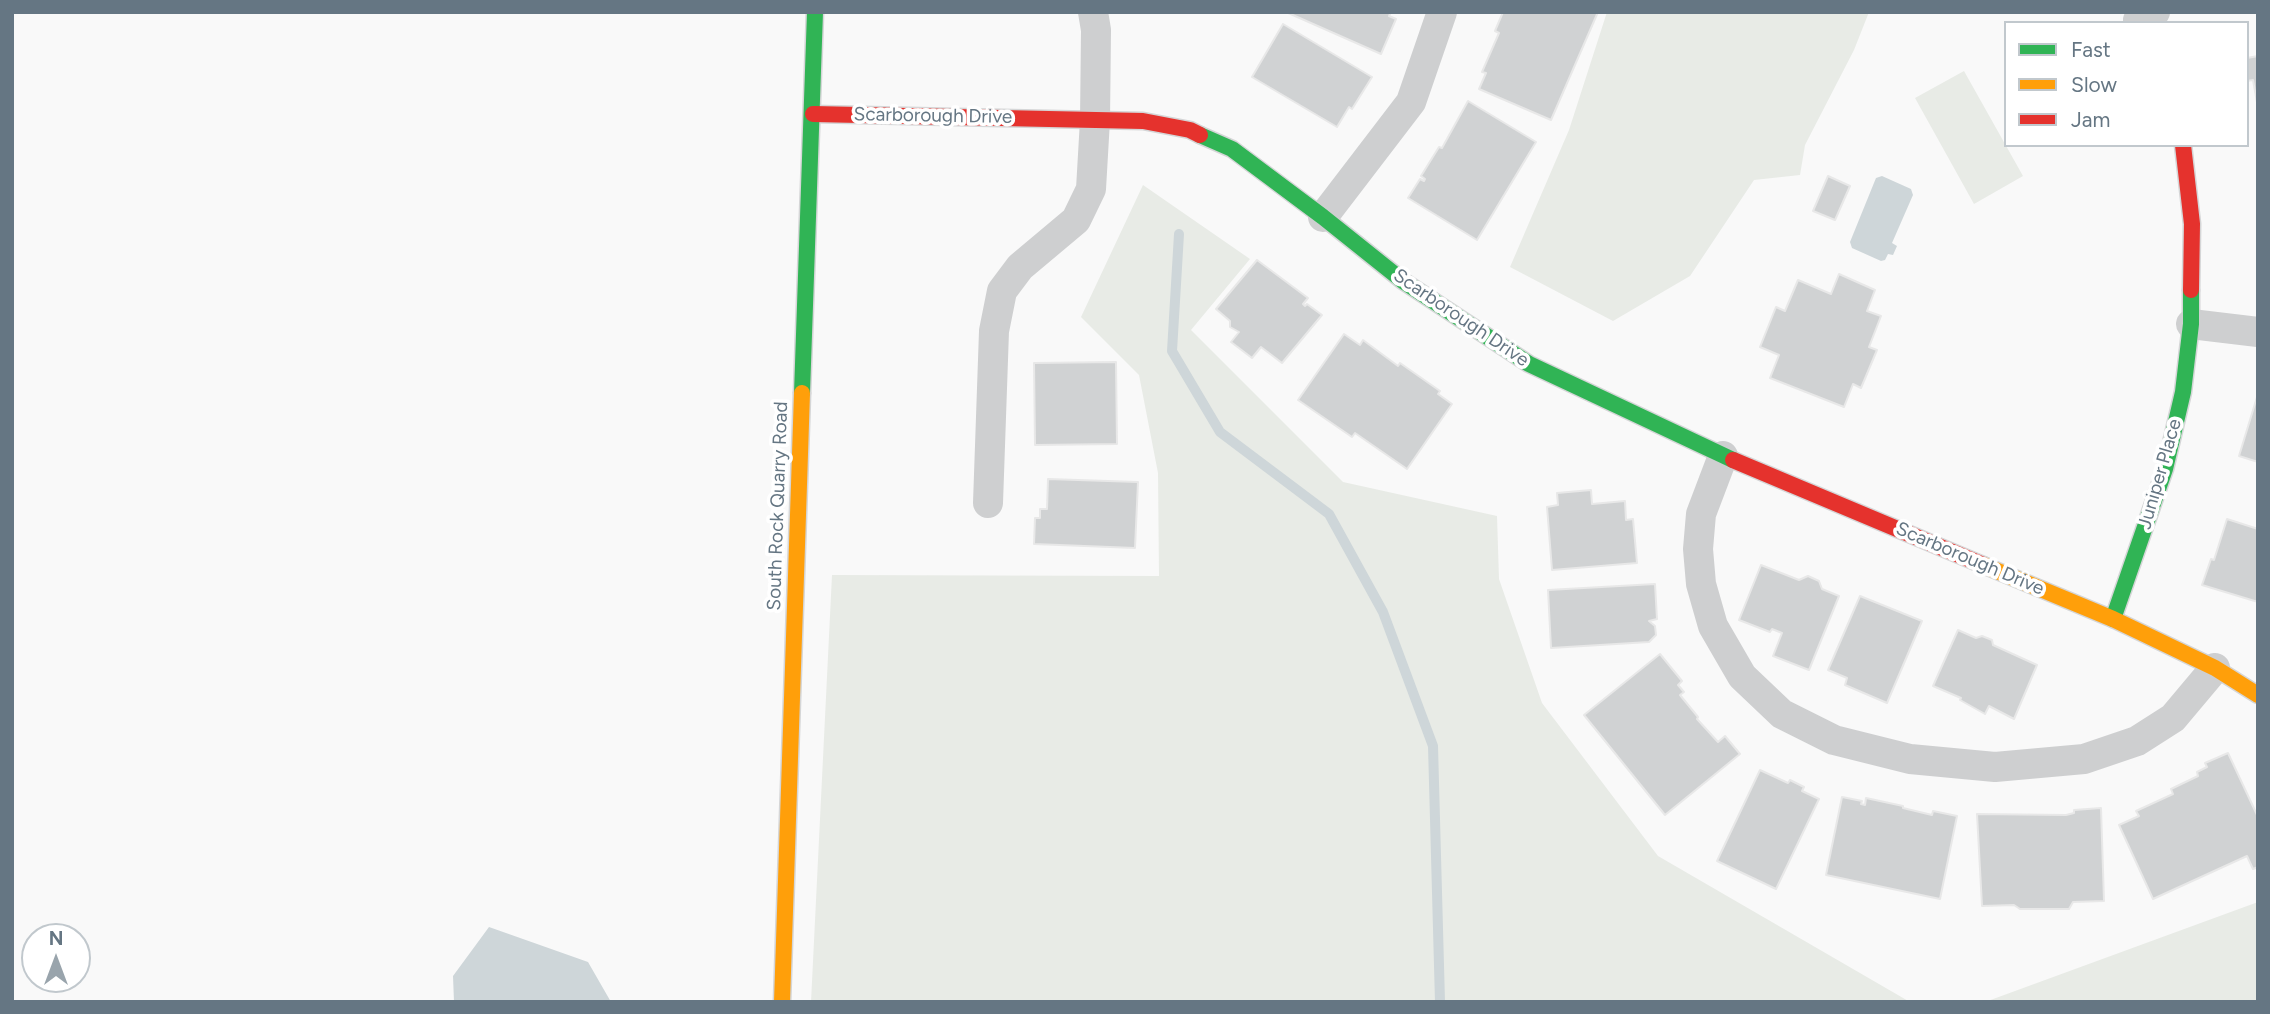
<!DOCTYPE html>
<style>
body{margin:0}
#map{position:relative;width:2270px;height:1014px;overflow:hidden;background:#f9f9f9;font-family:Figtree,sans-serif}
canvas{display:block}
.frame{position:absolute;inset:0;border:14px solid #657683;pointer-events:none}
.legend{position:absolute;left:2004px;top:21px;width:245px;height:126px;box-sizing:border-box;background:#fff;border:2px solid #c1c8cd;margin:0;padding:9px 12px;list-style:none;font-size:21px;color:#657683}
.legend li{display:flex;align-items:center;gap:14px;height:35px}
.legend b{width:35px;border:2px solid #c1c8cd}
.north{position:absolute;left:21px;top:923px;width:70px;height:70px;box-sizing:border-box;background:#fff;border:2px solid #c1c8cd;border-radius:50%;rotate:0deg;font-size:19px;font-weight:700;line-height:28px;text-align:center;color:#657683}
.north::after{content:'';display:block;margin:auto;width:24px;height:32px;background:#99a4ac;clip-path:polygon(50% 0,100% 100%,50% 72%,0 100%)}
</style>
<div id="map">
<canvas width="2270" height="1014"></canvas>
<div class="frame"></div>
<ul class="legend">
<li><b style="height:9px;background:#30b455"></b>Fast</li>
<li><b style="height:9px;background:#ff9f0a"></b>Slow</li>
<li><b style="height:9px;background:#e5322d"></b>Jam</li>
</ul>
<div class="north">N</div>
</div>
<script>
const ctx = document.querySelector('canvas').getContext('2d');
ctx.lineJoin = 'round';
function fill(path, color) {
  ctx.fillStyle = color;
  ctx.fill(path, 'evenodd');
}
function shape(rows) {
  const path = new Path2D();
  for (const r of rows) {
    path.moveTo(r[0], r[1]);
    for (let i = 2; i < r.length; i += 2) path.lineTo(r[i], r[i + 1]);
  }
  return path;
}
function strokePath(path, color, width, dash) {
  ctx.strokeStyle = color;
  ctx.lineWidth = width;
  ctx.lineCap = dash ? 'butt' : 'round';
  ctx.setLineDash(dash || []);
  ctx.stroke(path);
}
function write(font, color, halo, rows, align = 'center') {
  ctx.font = font + ' Figtree,sans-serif';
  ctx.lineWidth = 7;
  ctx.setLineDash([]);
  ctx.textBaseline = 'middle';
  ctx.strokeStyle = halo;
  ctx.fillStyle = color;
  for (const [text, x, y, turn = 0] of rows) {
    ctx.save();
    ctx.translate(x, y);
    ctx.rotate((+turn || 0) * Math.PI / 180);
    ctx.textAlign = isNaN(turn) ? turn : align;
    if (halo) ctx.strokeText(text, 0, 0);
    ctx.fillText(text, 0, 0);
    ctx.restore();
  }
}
fill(shape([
 [1607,12,1869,12,1854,50,1805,145,1800,175,1754,180,1690,276,1613,321,1510,267,1569,130],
 [1964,71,2023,176,1974,204,1915,98],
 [1143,185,1250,259,1191,330,1343,482,1497,516,1499,579,1542,703,1658,856,1910,1002,811,1002,832,575,1159,576,1158,473,1139,375,1081,317],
 [2258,902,2258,1002,1985,1002]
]), '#e8ebe6');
fill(shape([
 [1882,176,1911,189,1913,195,1892,243,1897,246,1893,255,1888,254,1885,260,1881,261,1852,248,1850,242,1876,178],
 [489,927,588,962,611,1002,454,1002,453,976]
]), '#ced6d9');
strokePath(shape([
 [1179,234,1172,351,1220,432,1329,514,1383,612,1433,746,1440,1002]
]), '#ced6d9', 10);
const building = shape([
 [1286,12,1391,12,1389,16,1396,19,1381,54,1286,12],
 [1503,12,1598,12,1551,120,1479,89,1486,73,1482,72,1499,33,1495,31,1503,12],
 [1283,24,1372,77,1352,109,1349,107,1337,127,1252,77,1283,24],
 [2258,56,2258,108,2253,80,2247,81,2247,58,2258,56],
 [1468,101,1536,142,1477,240,1408,198,1420,179,1424,181,1425,179,1421,176,1439,147,1442,148,1468,101],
 [1828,176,1850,186,1835,220,1813,211,1828,176],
 [1257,260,1308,298,1303,304,1305,306,1307,304,1322,315,1282,363,1261,347,1252,358,1231,342,1239,332,1230,327,1230,321,1216,309,1257,260],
 [1839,274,1875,290,1867,311,1881,316,1869,347,1877,350,1861,388,1853,384,1844,407,1770,378,1779,355,1760,347,1776,307,1785,311,1798,280,1831,294,1839,274],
 [1344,334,1360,345,1363,340,1398,366,1400,363,1440,391,1438,394,1452,404,1407,469,1355,433,1352,437,1298,400,1344,334],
 [1116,362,1117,444,1035,445,1034,363,1116,362],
 [2257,397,2258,397,2258,462,2239,456,2257,397],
 [1048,479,1138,482,1135,548,1034,544,1035,518,1040,518,1040,509,1047,509,1048,479],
 [1591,490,1592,504,1625,501,1626,520,1633,519,1637,563,1552,570,1547,507,1558,505,1557,493,1591,490],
 [2227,519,2258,529,2258,602,2202,585,2211,559,2214,560,2227,519],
 [1761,565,1799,580,1808,576,1819,581,1822,589,1839,596,1809,670,1773,656,1782,633,1772,629,1770,632,1739,620,1761,565],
 [1655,584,1657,619,1649,621,1655,626,1656,635,1649,642,1551,648,1548,590,1655,584],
 [1860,596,1922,621,1887,703,1845,685,1847,678,1828,670,1860,596],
 [1958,630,1976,638,1982,636,1992,640,1993,645,2037,665,2014,719,1989,706,1985,714,1960,700,1961,698,1933,686,1958,630],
 [1660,654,1682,681,1678,685,1684,692,1680,695,1698,717,1697,719,1718,742,1725,736,1740,754,1665,815,1584,715,1660,654],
 [2228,753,2258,817,2258,867,2253,869,2247,856,2153,899,2119,825,2139,816,2136,811,2173,794,2171,789,2198,776,2197,772,2207,767,2205,763,2228,753],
 [1760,770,1788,783,1790,780,1804,787,1802,791,1819,799,1776,889,1717,861,1760,770],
 [1842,797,1862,801,1861,804,1865,805,1866,798,1903,806,1903,808,1932,815,1933,811,1957,816,1940,899,1826,875,1842,797],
 [2101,808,2104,901,2073,902,2069,909,2020,909,2014,905,1982,906,1977,814,2066,815,2074,813,2074,810,2101,808]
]);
fill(building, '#d0d2d3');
strokePath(building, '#e8e8e8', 2);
const fast = shape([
 [1200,135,1232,149,1323,217,1403,281,1529,364,1733,460],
 [802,393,815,12],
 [2113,619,2165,469,2183,392,2191,324,2191,290]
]);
const slow = shape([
 [1983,565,2113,619,2215,668,2258,695],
 [782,1002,802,393]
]);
const jam = shape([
 [813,114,1143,121,1190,130,1200,135],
 [2183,145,2192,224,2191,290],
 [1733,460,1983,565]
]);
strokePath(fast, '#d5d6d7', 19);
strokePath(slow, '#d5d6d7', 19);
strokePath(jam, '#d5d6d7', 19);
strokePath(shape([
 [2138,20,2155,12],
 [1323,217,1411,102,1442,12],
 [2191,324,2258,332],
 [1723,456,1701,514,1698,549,1701,584,1713,626,1742,676,1782,714,1834,740,1910,759,1995,767,2084,759,2137,741,2173,718,2215,668],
 [988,503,994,331,1002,291,1020,267,1076,220,1091,189,1095,120,1096,30,1093,12]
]), '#cecfd0', 30);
strokePath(fast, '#30b455', 16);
strokePath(slow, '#ff9f0a', 16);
strokePath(jam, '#e5322d', 16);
write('19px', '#657683', '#fff', [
 ["Scarborough Drive",933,116,1],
 ["Scarborough Drive",1461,318,34],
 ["Juniper Place",2160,474,-74],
 ["South Rock Quarry Road",778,506,-88],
 ["Scarborough Drive",1970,559,23]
]);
</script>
